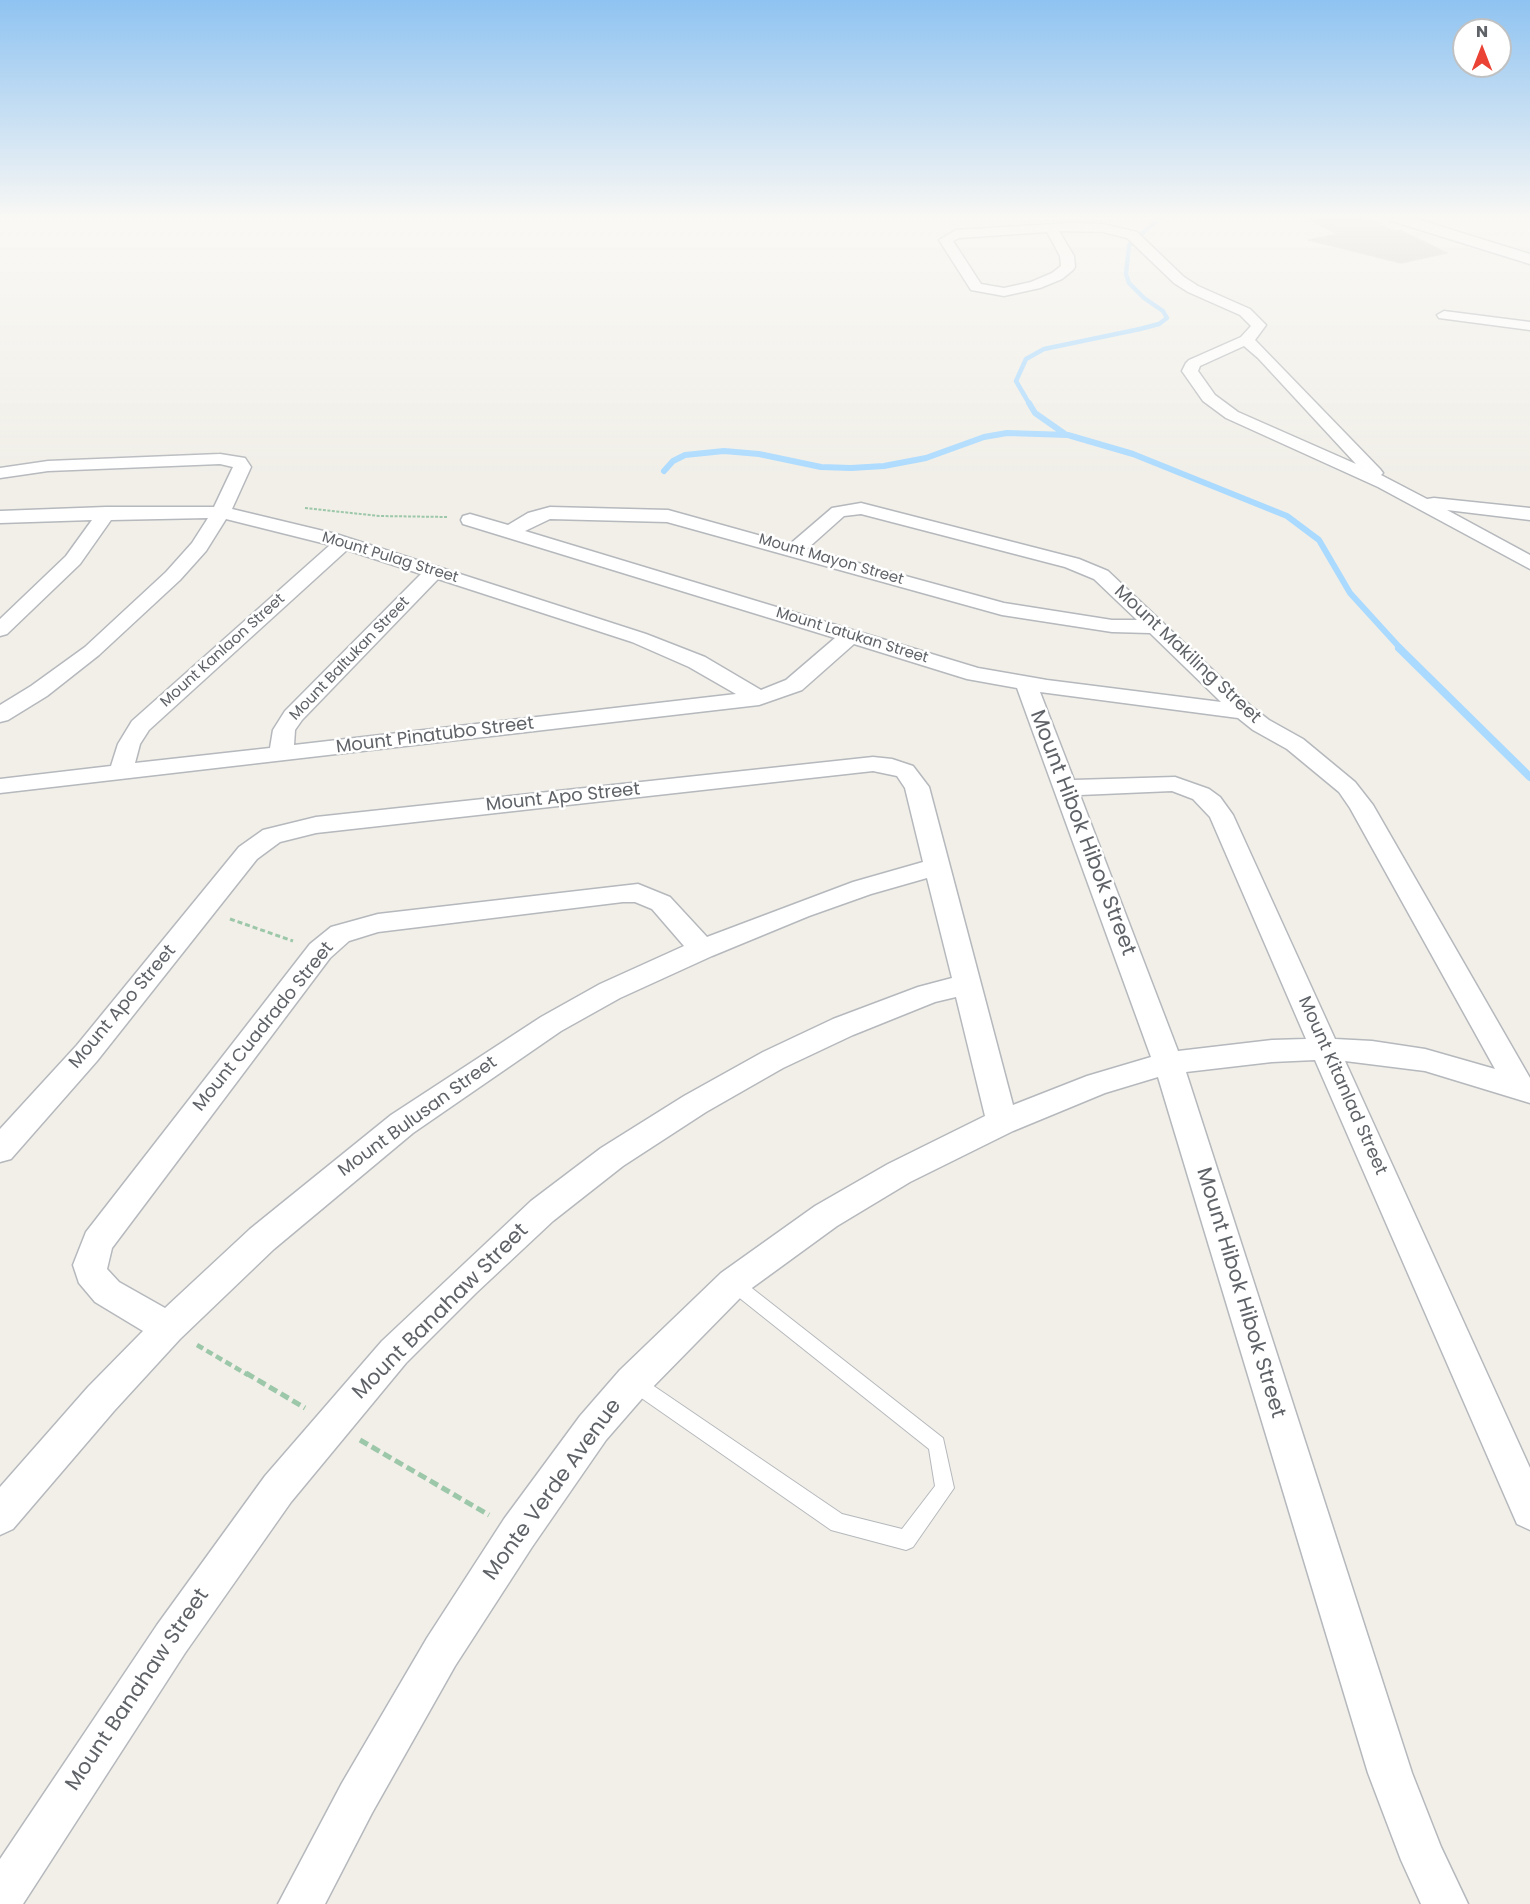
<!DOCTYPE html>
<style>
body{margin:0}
#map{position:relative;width:1530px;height:1904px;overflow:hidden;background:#f1efe8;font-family:Poppins,sans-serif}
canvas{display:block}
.north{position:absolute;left:1452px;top:18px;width:60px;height:60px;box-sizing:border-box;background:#fff;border:2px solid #bfc1c3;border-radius:50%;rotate:0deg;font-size:16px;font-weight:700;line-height:24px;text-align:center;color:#5f6368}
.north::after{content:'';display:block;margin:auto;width:21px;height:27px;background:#ea4335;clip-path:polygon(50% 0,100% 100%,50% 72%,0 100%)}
</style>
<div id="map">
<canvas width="1530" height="1904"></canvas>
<div class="north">N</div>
</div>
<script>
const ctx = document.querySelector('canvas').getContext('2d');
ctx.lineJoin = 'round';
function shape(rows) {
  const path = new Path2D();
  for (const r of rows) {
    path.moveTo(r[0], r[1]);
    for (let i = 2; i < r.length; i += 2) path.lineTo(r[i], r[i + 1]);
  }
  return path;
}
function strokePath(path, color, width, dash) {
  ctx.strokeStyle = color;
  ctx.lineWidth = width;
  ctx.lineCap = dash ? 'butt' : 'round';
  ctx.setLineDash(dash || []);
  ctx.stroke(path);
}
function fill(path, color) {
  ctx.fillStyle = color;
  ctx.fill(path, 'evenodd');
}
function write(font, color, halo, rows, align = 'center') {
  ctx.font = font + ' Poppins,sans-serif';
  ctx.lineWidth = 5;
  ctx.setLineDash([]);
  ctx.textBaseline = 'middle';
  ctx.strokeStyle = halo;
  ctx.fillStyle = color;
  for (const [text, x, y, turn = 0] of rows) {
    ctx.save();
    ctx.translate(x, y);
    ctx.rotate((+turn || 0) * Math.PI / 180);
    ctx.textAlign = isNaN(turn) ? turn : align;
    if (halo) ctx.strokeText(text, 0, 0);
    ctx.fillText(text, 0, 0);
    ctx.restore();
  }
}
strokePath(shape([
 [1139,236,1164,215],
 [1030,405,1016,381,1026,359,1044,349,1140,329,1159,324,1167,318,1163,311,1144,298,1129,283,1126,274,1129,246,1132,241]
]), '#aadaff', 4.5);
strokePath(shape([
 [1029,403,1035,413,1065,434],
 [664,471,673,461,685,455,724,451,759,454,821,467,851,468,884,466,926,458,984,437,1007,433,1068,435,1133,454,1287,516,1319,540,1350,593,1401,649]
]), '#aadaff', 6);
strokePath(shape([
 [1399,648,1530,777]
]), '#aadaff', 8);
const building = shape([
 [1300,215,1358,215,1394,231,1400,230,1447,253,1401,263,1308,240,1337,234,1300,215]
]);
fill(building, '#cccac5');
strokePath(building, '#d6d1c6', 1.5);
const service = shape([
 [733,1276,739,1278,943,1438,954,1488,913,1547,906,1550,831,1530,627,1388,624,1382,627,1376,633,1374,639,1376,842,1514,902,1529,935,1486,929,1449,727,1288,725,1283,727,1278,733,1276]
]);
const minor = shape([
 [1070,223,1103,224,1137,232,1184,277,1198,286,1250,309,1266,325,1255,340,1380,469,1383,473,1381,475,1427,499,1434,498,1530,508,1530,520,1447,510,1530,555,1530,569,1378,487,1226,418,1203,401,1182,371,1186,363,1189,360,1241,337,1251,326,1240,315,1188,292,1174,283,1127,238,1103,232,1059,231,1074,256,1075,267,1073,270,1062,279,1040,288,1004,296,971,290,939,240,956,230,1070,223],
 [1047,232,1060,256,1061,266,1052,273,1031,282,1004,288,981,284,953,241,959,238,1047,232],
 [1244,346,1258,358,1356,464,1238,412,1215,395,1198,371,1200,366,1244,346],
 [1444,311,1530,322,1530,330,1439,318,1437,315,1444,311],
 [220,454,245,458,251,467,232,509,336,534,646,634,705,657,761,690,786,680,835,638,463,524,461,520,463,516,470,514,508,525,528,513,550,507,668,510,790,544,832,508,861,503,1079,559,1108,571,1252,707,1269,720,1303,739,1355,782,1373,805,1530,1078,1530,1103,1425,1071,1345,1061,1530,1468,1530,1530,1517,1524,1315,1060,1272,1062,1186,1072,1412,1773,1441,1847,1468,1904,1421,1904,1401,1860,1368,1773,1158,1077,1105,1093,1013,1131,910,1182,837,1226,745,1293,646,1394,606,1440,532,1547,455,1666,372,1813,325,1904,278,1904,342,1783,427,1638,504,1519,580,1416,620,1370,721,1273,815,1206,888,1164,985,1116,956,997,935,1002,853,1035,783,1068,706,1112,623,1166,553,1221,476,1293,406,1363,291,1502,185,1653,23,1904,0,1904,0,1859,157,1625,265,1476,382,1341,531,1201,601,1148,684,1096,763,1052,833,1019,918,987,952,978,927,878,871,894,809,916,712,956,620,998,561,1031,413,1133,274,1249,180,1339,114,1411,13,1529,0,1535,0,1487,88,1387,143,1331,95,1302,79,1283,73,1265,86,1232,310,944,331,927,378,914,638,884,670,897,707,937,853,882,923,862,905,788,897,776,873,771,316,833,280,842,257,859,97,1061,11,1159,0,1162,0,1129,77,1045,239,847,263,830,316,817,873,757,892,759,913,766,929,787,1013,1105,1087,1076,1151,1057,1017,688,967,679,854,644,802,690,759,705,0,793,0,779,111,766,118,744,132,721,330,545,226,519,206,551,180,580,99,655,47,696,8,720,0,722,0,705,31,686,85,647,166,572,192,543,208,518,111,520,80,564,7,634,0,636,0,619,66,556,92,520,0,523,0,511,106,507,214,507,233,467,220,464,48,471,0,478,0,468,48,461,220,454],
 [861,514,1065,567,1094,579,1137,620,1112,620,1004,603,807,549,844,516,861,514],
 [550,519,667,522,1002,615,1112,632,1150,633,1221,702,1047,680,978,668,525,531,550,519],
 [347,550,421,574,285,711,273,730,270,748,135,763,140,744,149,730,347,550],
 [438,579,632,642,689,667,736,694,294,745,295,730,302,720,438,579],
 [1040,692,1238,718,1253,730,1287,749,1339,792,1350,808,1495,1069,1425,1049,1372,1041,1335,1039,1233,815,1220,797,1209,789,1175,777,1074,780,1040,692],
 [1172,791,1193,799,1210,817,1306,1039,1272,1040,1178,1051,1080,795,1172,791],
 [623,902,635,902,652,909,684,946,600,984,541,1017,391,1115,250,1229,165,1308,119,1282,107,1269,112,1248,330,958,349,941,378,932,623,902]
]);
const secondary = shape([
 [1379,215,1404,215,1530,254,1530,264,1382,218,1379,215]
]);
strokePath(service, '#b5b8bc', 2);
strokePath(minor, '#b5b8bc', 3);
strokePath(secondary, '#b6babf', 3);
strokePath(shape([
 [305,508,379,516,447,517]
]), '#9cc7a9', 2, [3, 1.5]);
strokePath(shape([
 [230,919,293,941]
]), '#9cc7a9', 3, [5, 3]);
strokePath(shape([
 [197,1345,248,1375]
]), '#9cc7a9', 4.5, [7, 4]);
strokePath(shape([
 [246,1373,305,1408],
 [360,1440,489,1515]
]), '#9cc7a9', 5, [9, 4.5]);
fill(service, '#fff');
fill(minor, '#fff');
fill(secondary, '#fff');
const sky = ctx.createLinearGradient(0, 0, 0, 482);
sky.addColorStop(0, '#8fc3f1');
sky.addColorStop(0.45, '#f9f8f5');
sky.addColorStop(1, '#f9f8f500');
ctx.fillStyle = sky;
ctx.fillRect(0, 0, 1530, 482);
write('15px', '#5f6368', '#fff', [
 ["Mount Pulag Street",390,558,17],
 ["Mount Mayon Street",831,560,16],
 ["Mount Latukan Street",852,636,17],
 ["Mount Kanlaon Street",223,651,-42],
 ["Mount Baltukan Street",350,659,-46]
]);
write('18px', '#5f6368', '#fff', [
 ["Mount Makiling Street",1187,655,43],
 ["Mount Pinatubo Street",435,736,-7],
 ["Mount Apo Street",563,798,-6],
 ["Mount Apo Street",123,1007,-50],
 ["Mount Cuadrado Street",264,1027,-51],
 ["Mount Kitanlad Street",1342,1086,66],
 ["Mount Bulusan Street",418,1117,-36]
]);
write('21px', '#5f6368', '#fff', [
 ["Mount Hibok Hibok Street",1082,833,69],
 ["Mount Hibok Hibok Street",1240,1293,73],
 ["Mount Banahaw Street",441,1312,-45],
 ["Monte Verde Avenue",553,1490,-54],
 ["Mount Banahaw Street",138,1690,-56]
]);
</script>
